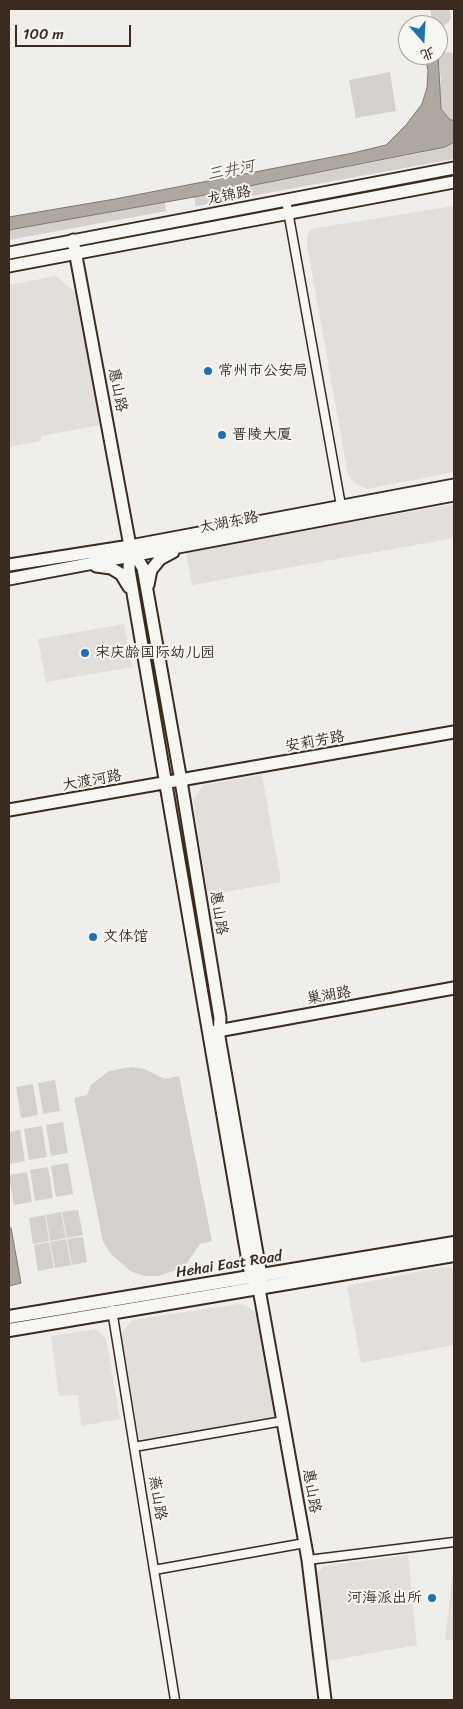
<!DOCTYPE html>
<meta charset="utf-8">
<style>
body{margin:0}
#map{position:relative;width:463px;height:1709px;overflow:hidden;background:#efeeea;font-family:Sriracha,"LXGW WenKai TC",sans-serif}
canvas{display:block}
.frame{position:absolute;inset:0;border:10px solid #3b2a1e;pointer-events:none}
.north{position:absolute;left:398px;top:15px;width:50px;height:50px;box-sizing:border-box;background:#f6f6f2;border:1px solid #aba49d;border-radius:50%;rotate:161deg;font-size:14px;font-weight:700;line-height:20px;text-align:center;color:#3b2a1e}
.north::after{content:'';display:block;margin:auto;width:18px;height:22px;background:#1f6fb2;clip-path:polygon(50% 0,100% 100%,50% 72%,0 100%)}
.scale{position:absolute;left:15px;top:25px;width:116px;height:22px;box-sizing:border-box;border:2px solid #3b2a1e;border-top:0;padding-left:6px;font-size:15px;line-height:18px;white-space:nowrap;color:#3b2a1e;-webkit-text-stroke:4px #f6f6f2;paint-order:stroke}
</style>
<div id="map">
<canvas width="463" height="1709"></canvas>
<div class="frame"></div>
<div class="north">北</div>
<div class="scale">100 m</div>
</div>
<script>
const ctx = document.querySelector('canvas').getContext('2d');
ctx.lineJoin = 'round';
function fill(path, color) {
  ctx.fillStyle = color;
  ctx.fill(path, 'evenodd');
}
function shape(rows) {
  const path = new Path2D();
  for (const r of rows) {
    path.moveTo(r[0], r[1]);
    for (let i = 2; i < r.length; i += 2) path.lineTo(r[i], r[i + 1]);
  }
  return path;
}
function strokePath(path, color, width, dash) {
  ctx.strokeStyle = color;
  ctx.lineWidth = width;
  ctx.lineCap = dash ? 'butt' : 'round';
  ctx.setLineDash(dash || []);
  ctx.stroke(path);
}
function write(font, color, halo, rows, align = 'center') {
  ctx.font = font + ' Sriracha,"LXGW WenKai TC",sans-serif';
  ctx.lineWidth = 4;
  ctx.setLineDash([]);
  ctx.textBaseline = 'middle';
  ctx.strokeStyle = halo;
  ctx.fillStyle = color;
  for (const [text, x, y, turn = 0] of rows) {
    ctx.save();
    ctx.translate(x, y);
    ctx.rotate((+turn || 0) * Math.PI / 180);
    ctx.textAlign = isNaN(turn) ? turn : align;
    if (halo) ctx.strokeText(text, 0, 0);
    ctx.fillText(text, 0, 0);
    ctx.restore();
  }
}
fill(shape([
 [454,206,454,472,367,489,353,482,348,474,307,246,307,237,310,231,316,228],
 [56,276,76,293,100,425,41,436,41,441,9,447,9,285],
 [454,504,454,538,192,585,186,552],
 [124,624,132,667,46,682,38,639],
 [262,775,281,882,208,895,193,801,203,785],
 [442,1267,454,1268,454,1345,361,1363,347,1286],
 [239,1304,247,1306,255,1312,261,1323,277,1414,270,1422,146,1443,139,1438,121,1333,132,1320],
 [96,1329,106,1339,120,1419,81,1426,78,1395,59,1396,51,1336],
 [408,1555,417,1645,328,1661,317,1573,324,1566],
 [454,1562,454,1640,445,1640]
]), '#e2dfdb');
fill(shape([
 [430,9,450,9,451,17,449,22,442,27,433,25],
 [448,52,454,54,454,120,450,120,441,109,439,97,441,79,438,54],
 [390,72,396,111,356,118,349,80],
 [454,142,454,159,196,206,194,197,419,153],
 [165,202,166,211,9,240,9,230],
 [131,1067,144,1069,165,1079,179,1076,212,1241,200,1244,187,1263,179,1269,158,1276,144,1276,130,1271,110,1253,103,1241,74,1098,87,1095,91,1085,109,1071],
 [55,1080,60,1111,43,1114,38,1083],
 [33,1084,38,1115,21,1118,16,1087],
 [63,1122,68,1153,51,1156,46,1125],
 [42,1126,47,1157,29,1160,24,1129],
 [20,1130,25,1161,9,1164,9,1132],
 [68,1163,73,1194,56,1197,51,1166],
 [48,1167,53,1198,35,1201,30,1170],
 [27,1172,32,1202,14,1205,9,1175],
 [78,1210,83,1235,67,1238,62,1212],
 [61,1212,66,1238,50,1241,46,1215],
 [45,1215,49,1241,33,1244,29,1218],
 [83,1237,87,1262,72,1265,67,1239],
 [66,1239,71,1265,55,1268,50,1242],
 [49,1242,54,1268,38,1271,34,1245]
]), '#d4d1cc');
const water = shape([
 [438,52,441,109,450,120,454,120,454,142,445,147,194,197,9,230,9,217,115,199,353,153,386,145,406,125,422,104,427,88,428,71,425,55,438,55,438,52],
 [9,1228,11,1228,21,1283,9,1286,9,1228]
]);
fill(water, '#afa8a1');
strokePath(water, '#81766d', 1);
const street = shape([
 [286,200,342,511],
 [112,1310,175,1700],
 [134,1447,283,1421],
 [308,1560,454,1542],
 [154,1570,305,1543]
]);
const secondary = shape([
 [73,240,130,546,129,570,249,1267,255,1283],
 [9,253,454,168],
 [9,266,454,182],
 [130,546,143,568,181,781,220,1018,219,1037,261,1276,259,1289,308,1560,325,1700],
 [9,565,130,546,454,485],
 [96,566,111,568,121,574,129,587],
 [9,579,454,495],
 [148,585,151,570,160,559,173,552],
 [9,810,454,732],
 [212,1032,454,988]
]);
const primary = shape([
 [9,1317,454,1243],
 [9,1330,454,1255]
]);
strokePath(street, '#3b2a1e', 11);
strokePath(secondary, '#3b2a1e', 15);
strokePath(primary, '#3b2a1e', 16);
strokePath(street, '#f6f6f2', 8);
strokePath(secondary, '#f6f6f2', 11);
strokePath(primary, '#f6f6f2', 12);
for (const [x, y, r, color] of [
 [208,371,5,"#1f6fb2"],
 [222,435,5,"#1f6fb2"],
 [85,653,5,"#1f6fb2"],
 [93,937,5,"#1f6fb2"],
 [432,1598,5,"#1f6fb2"]
]) {
  const dot = new Path2D();
  dot.arc(x, y, r, 0, 2 * Math.PI);
  ctx.fillStyle = color;
  ctx.fill(dot);
  strokePath(dot, '#f6f6f2', 2);
}
write('15px', '#3b2a1e', '#f6f6f2', [
 ["龙锦路",229,196,-11],
 ["惠山路",117,390,79],
 ["太湖东路",229,523,-11],
 ["安莉芳路",315,742,-10],
 ["大渡河路",92,781,-10],
 ["惠山路",218,913,81],
 ["巢湖路",329,996,-10],
 ["Hehai East Road",229,1265,-9],
 ["惠山路",311,1491,80],
 ["燕山路",157,1498,81]
]);
write('15px', '#3b2a1e', '#f6f6f2', [
 ["常州市公安局",218,371],
 ["晋陵大厦",232,435],
 ["宋庆龄国际幼儿园",95,653],
 ["文体馆",103,937],
 ["河海派出所",422,1598,"right"]
], 'left');
write('italic 16px', '#64564c', '#f6f6f2', [
 ["三井河",231,171,-11]
]);
</script>
